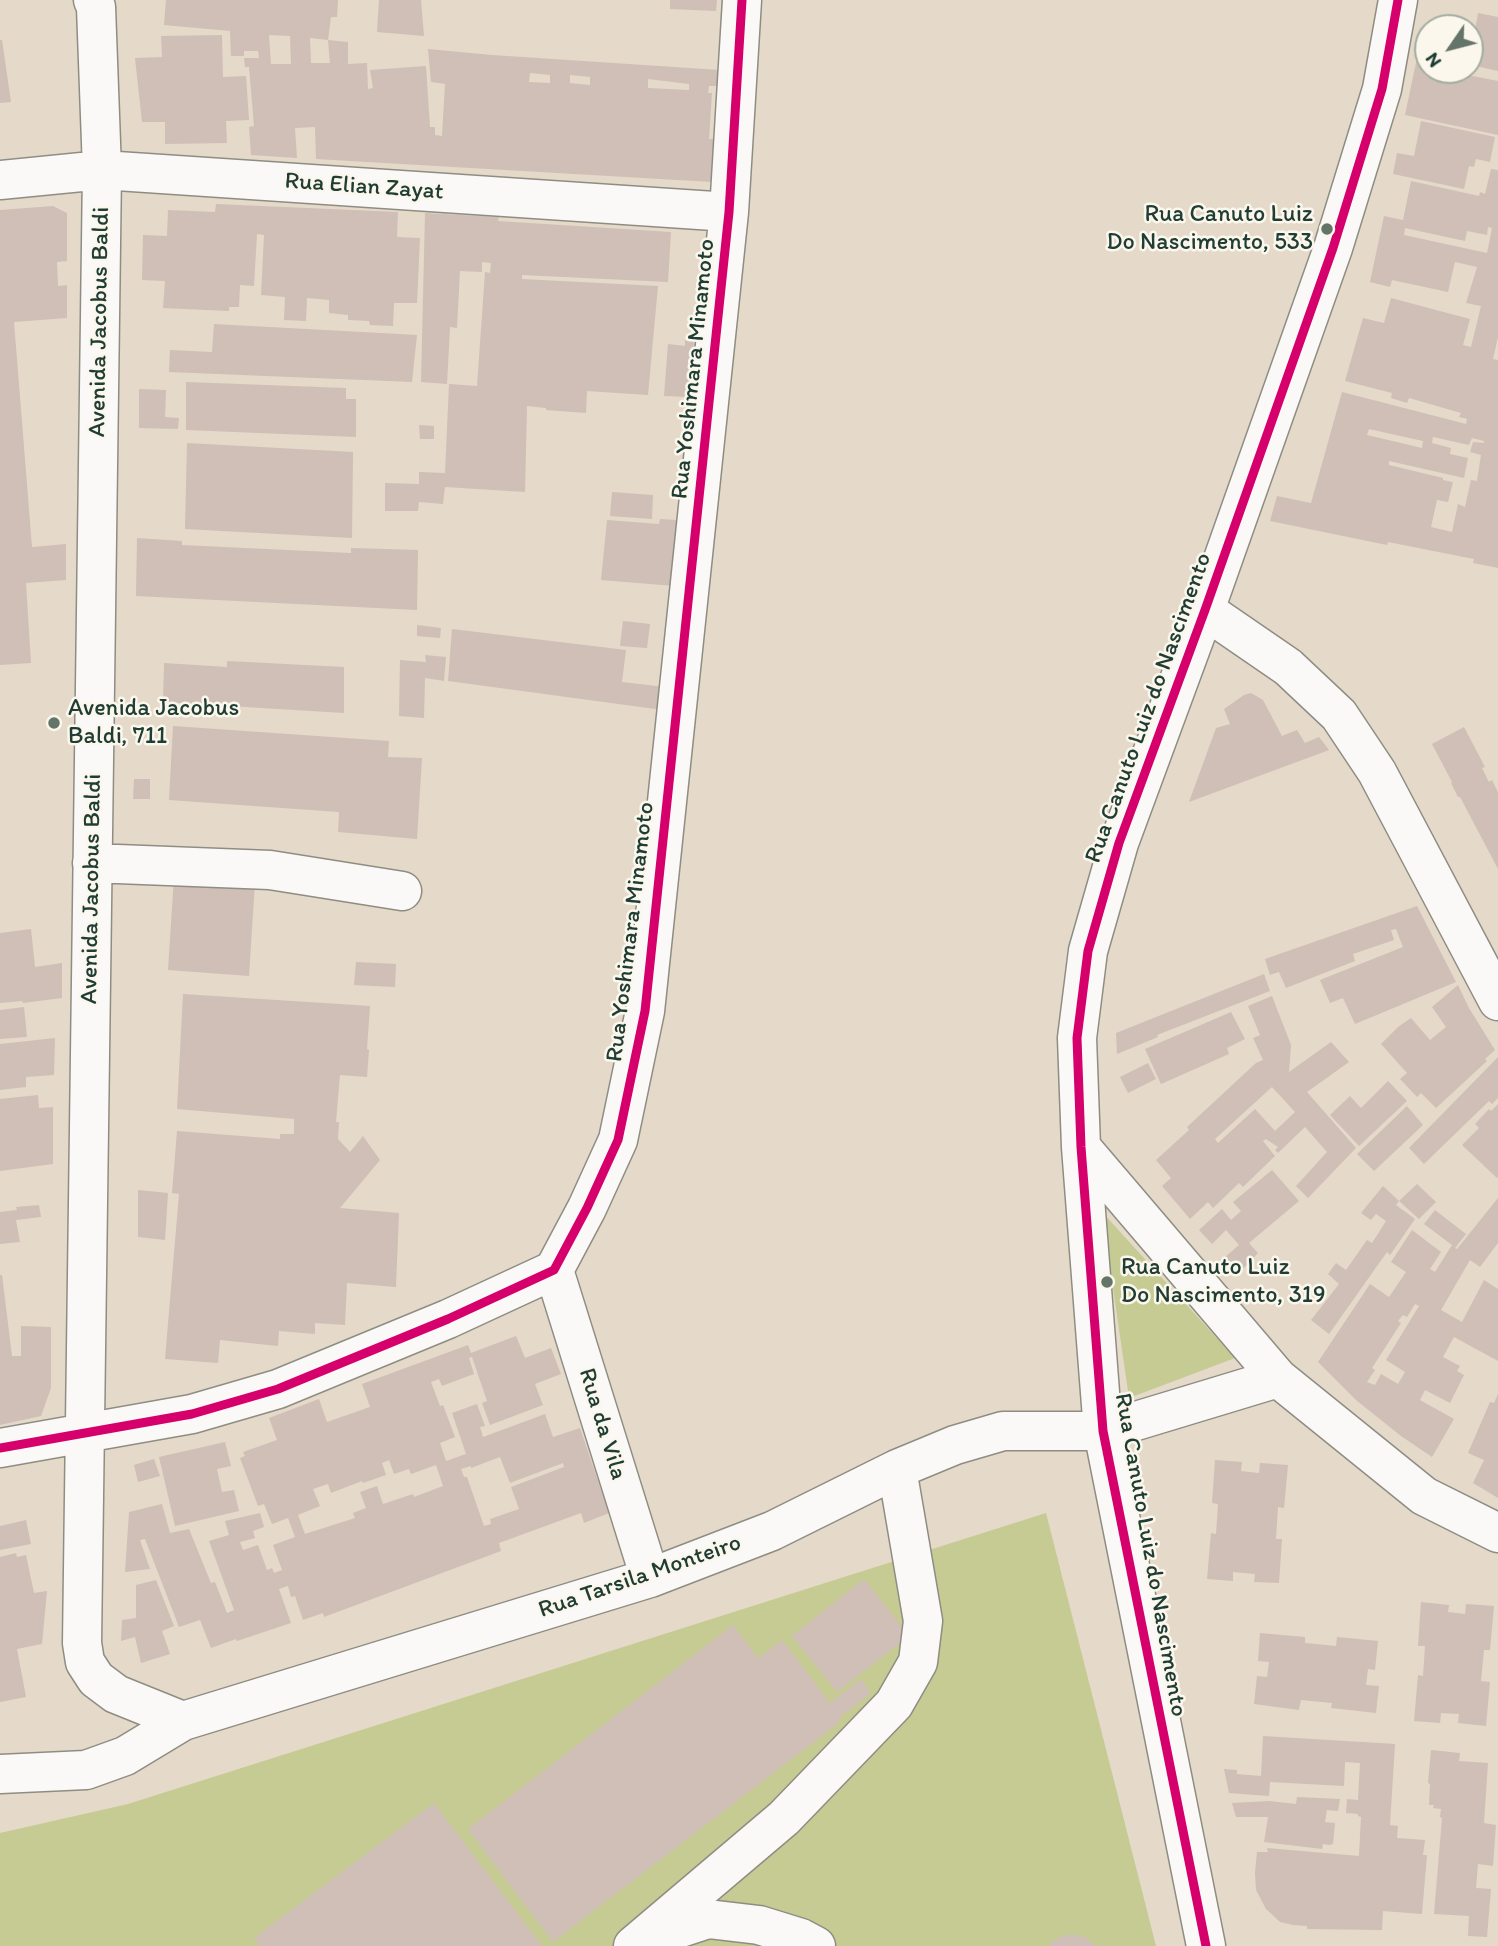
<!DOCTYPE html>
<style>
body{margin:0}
#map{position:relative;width:1498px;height:1946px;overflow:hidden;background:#e5d9c9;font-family:Itim,sans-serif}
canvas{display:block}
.north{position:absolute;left:1414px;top:14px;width:70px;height:70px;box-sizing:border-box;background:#fbf7ec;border:2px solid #a3ada2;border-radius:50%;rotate:235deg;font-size:19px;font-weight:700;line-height:28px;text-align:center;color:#1f3d34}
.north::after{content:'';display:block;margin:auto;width:24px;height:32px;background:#647468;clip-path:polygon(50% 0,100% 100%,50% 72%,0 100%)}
</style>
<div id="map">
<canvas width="1498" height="1946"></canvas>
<div class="north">N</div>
</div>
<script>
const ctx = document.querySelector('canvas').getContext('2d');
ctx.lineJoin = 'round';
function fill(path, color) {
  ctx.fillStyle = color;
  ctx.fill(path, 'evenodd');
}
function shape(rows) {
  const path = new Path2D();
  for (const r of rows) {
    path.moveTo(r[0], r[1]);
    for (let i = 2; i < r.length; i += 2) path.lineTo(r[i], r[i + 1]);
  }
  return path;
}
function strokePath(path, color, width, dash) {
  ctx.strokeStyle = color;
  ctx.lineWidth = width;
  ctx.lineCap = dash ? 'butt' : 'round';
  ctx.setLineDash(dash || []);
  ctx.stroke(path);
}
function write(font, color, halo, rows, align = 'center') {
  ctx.font = font + ' Itim,sans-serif';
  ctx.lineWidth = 5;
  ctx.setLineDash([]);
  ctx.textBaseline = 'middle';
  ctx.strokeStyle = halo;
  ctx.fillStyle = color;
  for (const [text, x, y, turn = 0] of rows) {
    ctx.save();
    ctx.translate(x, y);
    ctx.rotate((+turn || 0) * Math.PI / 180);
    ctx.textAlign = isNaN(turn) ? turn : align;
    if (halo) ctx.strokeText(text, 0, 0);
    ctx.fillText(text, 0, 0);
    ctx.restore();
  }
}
fill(shape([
 [1102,1212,1235,1358,1129,1398],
 [1046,1513,1156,1946,0,1946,0,1833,128,1804]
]), '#c5cb92');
fill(shape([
 [166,0,338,0,337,17,331,17,328,40,310,38,311,63,330,63,328,40,348,42,348,64,367,63,368,89,373,88,370,70,426,66,430,127,435,127,435,135,442,136,445,84,431,82,428,49,492,55,720,70,719,86,709,86,708,93,712,93,709,139,715,139,712,182,316,159,315,127,295,128,297,158,251,155,249,127,254,126,249,67,245,67,244,58,259,58,258,51,244,51,244,56,231,56,230,31,164,25],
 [269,35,290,36,291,64,271,64],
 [530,73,550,75,550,83,529,82],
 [570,75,590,77,590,85,570,83],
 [648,79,689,84,689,90,648,88],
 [379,0,421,0,424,36,377,32],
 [670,0,717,0,716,11,670,9],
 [1478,13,1498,17,1498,71,1476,66,1477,62,1470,61,1470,40,1473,41],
 [1423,31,1428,32,1428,52,1419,50],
 [222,35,223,77,246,76,249,120,226,121,227,143,165,144,165,122,142,122,135,58,162,57,161,36],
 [0,40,2,40,11,102,0,103],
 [1417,58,1428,60,1428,70,1442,70,1498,81,1498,135,1405,115],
 [1421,121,1495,137,1490,162,1476,159,1474,167,1469,166,1464,189,1393,174,1397,153,1414,156],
 [1491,169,1498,170,1498,337,1493,359,1498,360,1498,568,1473,563,1474,559,1388,542,1387,545,1270,521,1277,496,1311,503,1342,392,1466,424,1467,419,1459,417,1461,413,1409,398,1407,403,1391,398,1392,393,1345,381,1363,318,1384,323,1391,298,1470,319,1463,345,1471,347,1481,306,1466,303,1477,267,1455,262,1448,292,1392,280,1390,287,1370,282,1384,216,1403,220,1411,181,1479,196,1480,192,1485,194],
 [1488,227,1492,228,1487,253,1404,235,1405,228,1465,241,1467,231,1487,235],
 [1369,429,1423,441,1422,448,1367,435],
 [1433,437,1469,445,1472,438,1484,441,1484,443,1473,442,1470,452,1481,455,1477,481,1471,480,1465,507,1458,504,1452,532,1431,527,1437,500,1448,502,1453,482,1443,480,1443,478,1389,465,1389,461,1464,478,1468,458,1450,454,1451,448,1432,443],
 [216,204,398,212,397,237,420,238,417,303,394,303,393,326,370,325,369,321,348,320,348,315,329,313,329,300,307,298,306,321,284,320,285,297,261,295,264,235,257,234,254,286,240,285,239,307,229,307,229,311,163,308,165,281,142,280,143,235,167,236,168,210,215,212],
 [53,206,67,213,67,261,57,262,58,286,67,285,67,318,14,322,32,547,66,544,66,580,26,583,31,663,0,665,0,210],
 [425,213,499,217,498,221,671,232,668,282,522,275,522,279,658,286,648,395,587,391,586,413,546,410,546,408,527,406,525,492,445,487,443,504,419,502,418,511,385,511,385,483,419,484,419,472,445,473,449,384,477,386,485,272,490,273,491,263,482,262,482,272,460,271,457,328,450,327,447,384,421,382],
 [214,324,417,335,412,382,169,372,170,350,212,352],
 [685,340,694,341,689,397,664,396,668,344,685,346],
 [186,382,346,388,346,399,356,399,356,437,186,430],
 [139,389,166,390,165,417,179,418,178,429,139,428],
 [419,425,434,426,434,439,420,439],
 [187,443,353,452,352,538,185,529],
 [612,492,653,495,652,519,610,516],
 [660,519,677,520,674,560,674,586,601,580,607,520,659,524],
 [137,538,182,541,182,545,351,553,351,548,418,550,417,610,136,596],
 [623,621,650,624,647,648,620,646],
 [417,625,441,628,440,638,417,636],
 [452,629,626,650,622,682,665,687,663,710,448,681],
 [425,655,446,657,444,681,425,678,424,718,399,716,400,660,426,662],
 [227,661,344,667,344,713,163,702,164,663,227,667],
 [1251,693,1263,700,1282,736,1297,730,1305,743,1319,737,1329,750,1189,802,1216,728,1230,724,1224,709,1244,695],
 [173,726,389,741,388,757,422,758,417,839,338,832,339,812,169,800],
 [1464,727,1485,767,1482,768,1489,782,1492,780,1498,792,1498,869,1460,797,1458,797,1451,783,1452,782,1432,744],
 [134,779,150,779,150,799,133,799],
 [174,877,255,882,249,976,168,970],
 [1417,906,1456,982,1355,1024,1343,998,1330,1003,1320,980,1403,947,1396,929,1391,930,1394,940,1353,954,1355,961,1286,988,1279,972,1270,975,1265,959],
 [31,929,35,967,62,963,62,998,23,1003,22,1001,0,1003,0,933],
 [356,962,396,964,395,987,354,985],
 [1264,974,1270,991,1157,1035,1158,1037,1117,1054,1116,1033],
 [1458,985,1469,1008,1495,1050,1485,1059,1487,1061,1436,1108,1421,1093,1417,1097,1400,1079,1407,1073,1381,1044,1398,1027,1411,1018,1430,1040,1446,1027,1432,1007],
 [183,994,370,1006,367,1049,369,1050,367,1077,340,1075,336,1122,339,1122,338,1139,350,1152,363,1136,380,1160,340,1208,399,1213,396,1287,347,1283,345,1325,315,1323,315,1334,279,1331,278,1346,220,1340,218,1363,165,1359,179,1194,172,1193,177,1131,280,1139,280,1134,294,1134,294,1119,177,1109],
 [1272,996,1291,1045,1289,1072,1331,1042,1349,1062,1307,1092,1356,1148,1308,1198,1296,1186,1327,1152,1305,1127,1278,1153,1275,1150,1278,1147,1266,1139,1263,1141,1275,1156,1243,1187,1239,1183,1213,1208,1208,1202,1190,1219,1162,1186,1171,1178,1156,1160,1189,1130,1187,1127,1256,1063,1263,1060,1253,1038,1260,1035,1248,1006],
 [1272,1087,1295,1112,1275,1131,1255,1109,1218,1143,1215,1139],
 [24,1007,27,1037,0,1039,0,1010],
 [1231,1012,1245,1039,1227,1048,1229,1054,1161,1084,1145,1049],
 [55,1038,54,1075,26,1077,26,1087,0,1090,0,1044],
 [1498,1057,1498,1098,1492,1104,1489,1101,1424,1164,1409,1148],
 [1148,1063,1156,1079,1128,1093,1120,1077],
 [1388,1081,1407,1101,1359,1146,1330,1115,1350,1096,1361,1108],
 [38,1095,39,1108,53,1107,53,1164,0,1171,0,1099],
 [1498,1104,1498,1177,1497,1178,1462,1145,1479,1128,1475,1124,1489,1109,1491,1111],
 [1407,1106,1423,1125,1374,1171,1357,1154],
 [1272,1170,1299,1201,1249,1243,1258,1253,1238,1274,1224,1258,1239,1245,1226,1230,1212,1244,1199,1230,1222,1209,1231,1220,1241,1211,1233,1202],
 [1417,1184,1436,1202,1419,1219,1399,1201],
 [1383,1186,1399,1201,1396,1205,1415,1219,1390,1255,1387,1252,1329,1334,1311,1320,1339,1284,1328,1274,1336,1263,1346,1270,1367,1240,1372,1243,1386,1221,1376,1214,1371,1220,1361,1213],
 [138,1190,168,1193,165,1240,138,1237],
 [1498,1198,1498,1243,1480,1267,1470,1260,1441,1310,1462,1322,1484,1280,1498,1289,1498,1361,1454,1337,1443,1357,1460,1366,1457,1371,1464,1375,1450,1403,1425,1390,1420,1400,1454,1419,1432,1457,1401,1436,1356,1400,1318,1362,1370,1284,1389,1297,1406,1272,1391,1262,1412,1230,1441,1252,1430,1269,1435,1272,1452,1245,1424,1224,1435,1210,1466,1234,1455,1248,1457,1249],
 [1415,1304,1419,1306,1386,1360,1405,1372,1398,1384,1381,1374,1375,1385,1367,1382,1375,1370,1372,1368,1401,1323,1398,1321,1403,1315,1407,1317],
 [39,1205,41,1217,16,1220,20,1242,0,1244,0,1212,17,1210,16,1207],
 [0,1275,2,1275,12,1356,21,1356,21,1326,51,1327,51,1388,41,1416,0,1425],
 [516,1336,525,1358,551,1348,561,1374,535,1384,543,1405,490,1425,482,1403,487,1401,472,1357,469,1358,474,1374,442,1386,439,1379,431,1382,440,1406,443,1405,455,1437,440,1443,446,1461,466,1454,452,1413,477,1404,485,1426,480,1427,483,1437,545,1414,553,1437,580,1428,609,1513,584,1523,581,1513,499,1543,501,1551,324,1617,323,1613,303,1620,295,1596,291,1597,288,1586,279,1589,291,1623,237,1641,236,1639,211,1648,200,1620,179,1627,145,1539,140,1540,150,1569,125,1572,129,1512,162,1504,170,1533,189,1529,211,1583,215,1582,227,1613,234,1610,209,1541,229,1535,225,1521,260,1513,264,1527,253,1531,255,1538,240,1542,243,1550,258,1545,267,1570,272,1568,274,1573,282,1570,273,1545,295,1537,288,1518,272,1524,264,1504,258,1506,240,1458,245,1456,243,1452,277,1440,269,1418,319,1399,327,1422,370,1407,362,1384,468,1345,471,1353],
 [500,1457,510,1483,563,1463,564,1467,511,1487,519,1509,490,1519,491,1524,484,1526,467,1477,464,1477,461,1469,471,1466,471,1468],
 [389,1460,394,1474,409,1469,411,1474,436,1465,443,1486,414,1497,413,1494,383,1504,377,1486,360,1492,366,1508,353,1513,355,1518,305,1534,298,1515,320,1506,313,1489,328,1484,331,1493,362,1481,363,1483,386,1475,382,1463],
 [1498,1394,1498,1498,1473,1483,1484,1460,1468,1453,1490,1402,1494,1403],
 [225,1442,231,1466,217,1469,222,1492,234,1490,239,1511,175,1526,159,1457],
 [154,1459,160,1476,138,1482,134,1465],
 [1215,1460,1242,1462,1241,1471,1259,1473,1260,1463,1288,1465,1284,1508,1278,1507,1276,1539,1282,1539,1279,1583,1254,1582,1255,1574,1233,1572,1233,1581,1207,1579,1211,1533,1216,1534,1218,1504,1212,1503],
 [26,1520,31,1544,0,1550,0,1526],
 [16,1553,17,1557,26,1555,34,1593,47,1591,42,1644,17,1649,26,1697,0,1702,0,1557],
 [864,1579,909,1636,837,1692,792,1636],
 [156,1580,174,1626,162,1631,170,1654,141,1663,135,1637,121,1641,122,1620,136,1618,136,1585],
 [1421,1602,1449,1605,1448,1612,1465,1614,1466,1604,1494,1606,1490,1650,1484,1650,1481,1681,1490,1682,1486,1726,1458,1723,1459,1714,1441,1713,1440,1723,1414,1721,1418,1675,1423,1676,1425,1646,1418,1646],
 [733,1625,758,1658,782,1640,830,1703,861,1679,871,1693,839,1718,841,1721,553,1942,468,1829],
 [1260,1633,1305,1637,1305,1643,1336,1646,1337,1637,1378,1641,1375,1670,1368,1669,1366,1685,1379,1686,1376,1713,1331,1708,1332,1703,1301,1700,1299,1710,1254,1704,1257,1676,1267,1677,1269,1662,1258,1661],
 [1263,1736,1395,1744,1390,1825,1398,1826,1397,1838,1425,1840,1423,1855,1427,1855,1422,1914,1383,1911,1382,1930,1307,1929,1307,1926,1293,1925,1280,1922,1266,1909,1256,1890,1255,1873,1257,1852,1268,1852,1267,1848,1359,1856,1361,1817,1358,1816,1358,1814,1346,1813,1347,1799,1358,1800,1360,1763,1345,1762,1344,1786,1270,1782,1269,1796,1229,1793,1224,1769,1237,1770,1237,1774,1261,1776],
 [1431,1750,1460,1753,1459,1761,1488,1763,1484,1823,1496,1825,1493,1866,1478,1864,1476,1888,1491,1889,1487,1937,1468,1936,1469,1916,1434,1914,1442,1818,1440,1817,1441,1809,1433,1808,1434,1805,1429,1805,1430,1784,1428,1783],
 [1297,1797,1340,1799,1338,1811,1327,1810,1325,1822,1335,1823,1333,1844,1329,1845,1323,1844,1322,1849,1264,1842,1268,1817,1236,1817,1232,1803,1269,1801,1296,1804],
 [434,1803,542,1946,260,1946,254,1938],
 [1065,1935,1076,1935,1087,1938,1096,1946,1049,1946,1052,1941]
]), '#cfbfb6');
const minor = shape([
 [93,0,96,7,102,170,82,1643,85,1662,96,1679,116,1694,183,1721],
 [0,180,102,170,729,212],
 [1205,610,1288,667,1339,715,1377,772,1498,1001],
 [92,863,270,870,402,891],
 [1081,1147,1278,1378,1424,1496,1498,1533],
 [554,1270,650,1578],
 [0,1448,192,1414,278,1389,448,1319,554,1270,587,1208,618,1140,645,1011,729,212,742,0],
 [0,1774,86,1770,125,1756,183,1721,650,1578,772,1531,897,1469,955,1445,1003,1431,1103,1431,1278,1378],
 [656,1936,708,1919,759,1925,801,1938,816,1946],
 [633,1946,784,1818,894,1704,918,1662,923,1621,897,1469],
 [1206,1946,1103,1431,1081,1147,1077,1038,1088,951,1119,843,1205,610,1333,248,1382,89,1398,0]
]);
strokePath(minor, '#8e8d83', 41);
strokePath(minor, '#fbf9f7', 38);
strokePath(shape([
 [0,1448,192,1414,278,1389,448,1319,554,1270,587,1208,618,1140,645,1011,729,212,742,0],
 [1206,1946,1103,1431,1081,1147,1077,1038,1088,951,1119,843,1205,610,1333,248,1382,89,1398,0]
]), '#d6006c', 9);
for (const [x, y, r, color] of [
 [1327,229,7,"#647468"],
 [54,723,7,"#647468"],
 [1107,1282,7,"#647468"]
]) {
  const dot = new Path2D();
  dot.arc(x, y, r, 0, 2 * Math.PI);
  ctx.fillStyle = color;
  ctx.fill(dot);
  strokePath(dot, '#fbf7ec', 2.5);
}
write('24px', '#1f3d34', '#fbf7ec', [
 ["Rua Elian Zayat",364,187,4],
 ["Avenida Jacobus Baldi",100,322,-89],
 ["Rua Yoshimara Minamoto",694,369,-84],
 ["Rua Canuto Luiz do Nascimento",1149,708,-70],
 ["Avenida Jacobus Baldi",92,889,-89],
 ["Rua Yoshimara Minamoto",631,932,-83],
 ["Rua da Vila",602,1424,73],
 ["Rua Canuto Luiz do Nascimento",1150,1555,80],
 ["Rua Tarsila Monteiro",640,1577,-19]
]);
write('24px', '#1f3d34', '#fbf7ec', [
 ["Rua Canuto Luiz",1313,215,"right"],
 ["Do Nascimento, 533",1313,243,"right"],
 ["Avenida Jacobus",68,709],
 ["Baldi, 711",68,737],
 ["Rua Canuto Luiz",1121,1268],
 ["Do Nascimento, 319",1121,1296]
], 'left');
</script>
